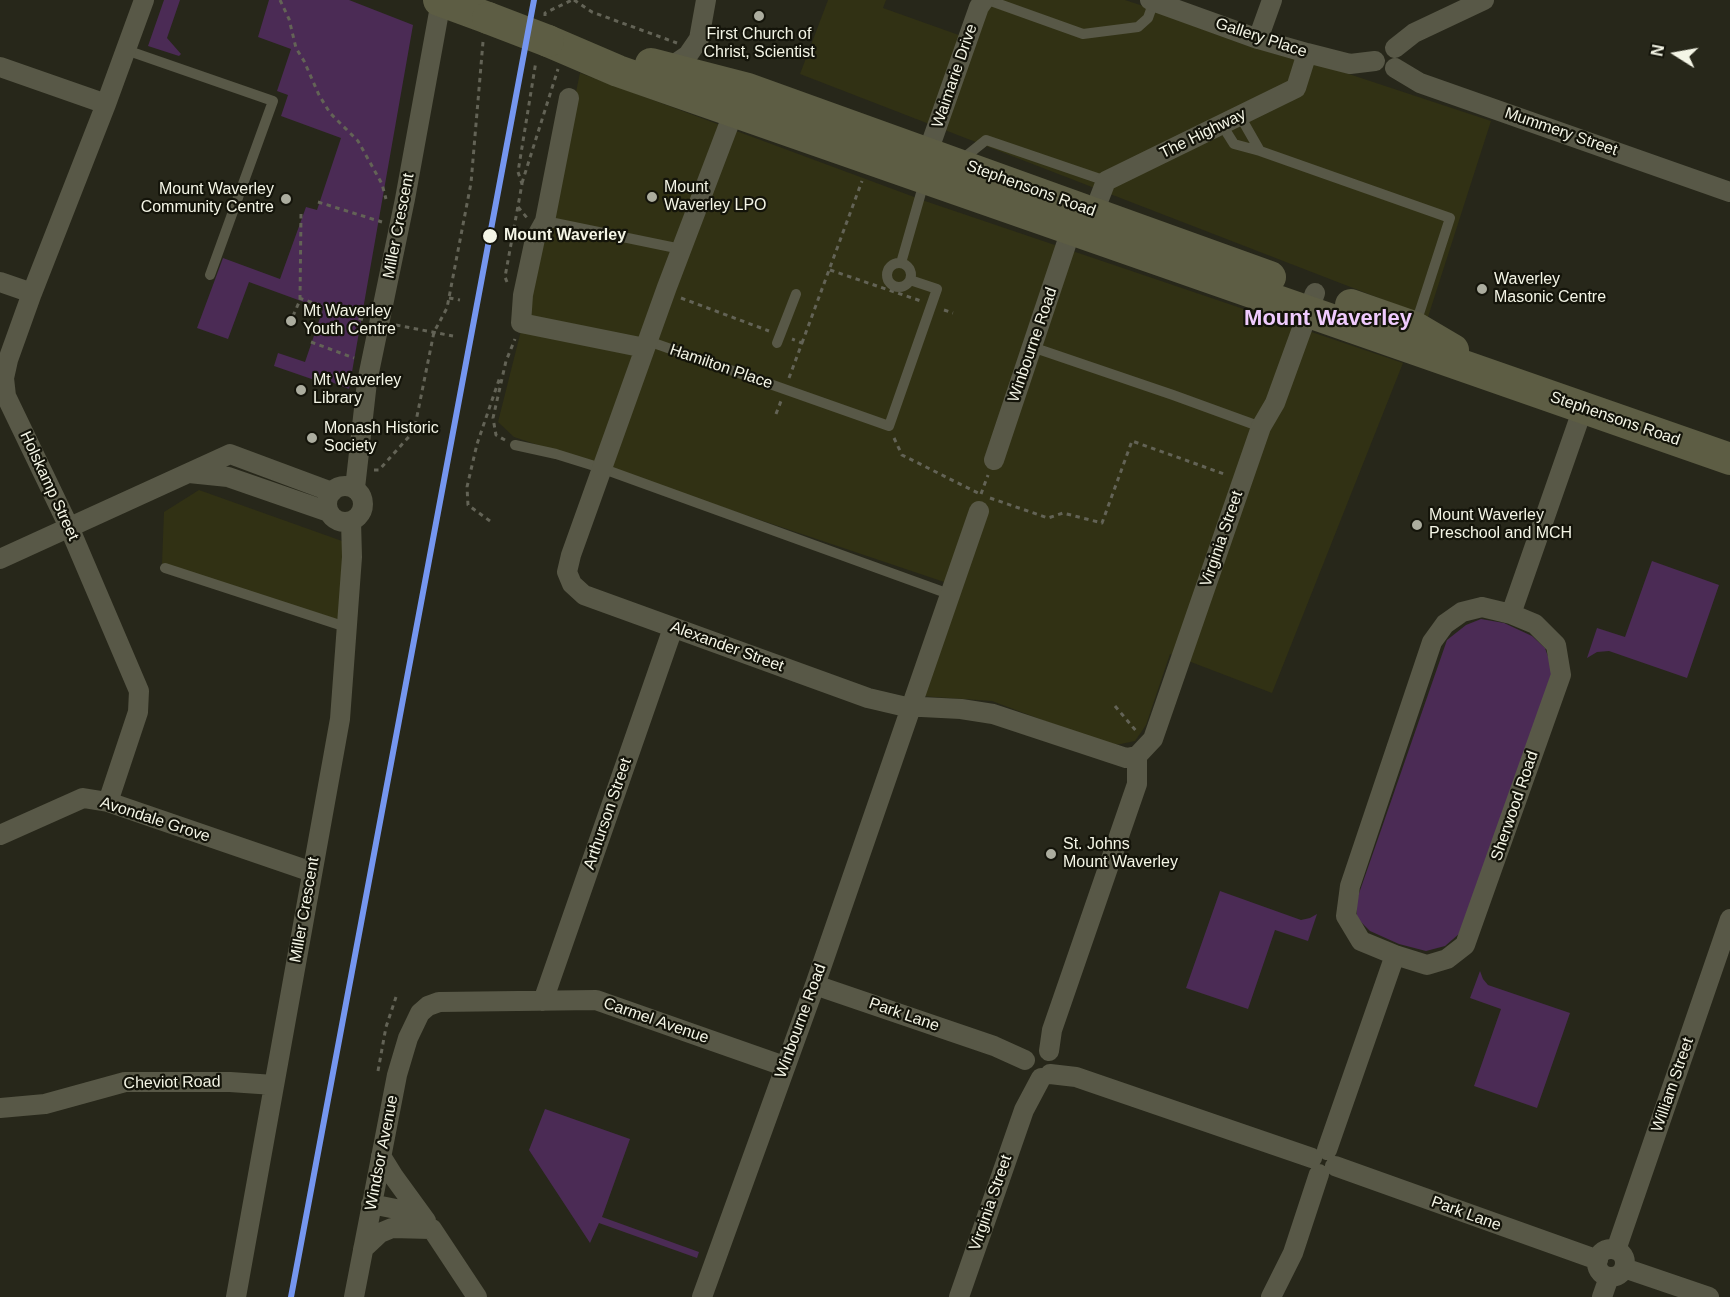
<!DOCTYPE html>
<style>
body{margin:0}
#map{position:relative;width:1730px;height:1297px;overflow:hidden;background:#27271a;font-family:Helvetica,sans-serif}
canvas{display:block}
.north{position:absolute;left:1646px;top:24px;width:60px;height:60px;-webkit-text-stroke:4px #14140a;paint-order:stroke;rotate:281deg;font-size:16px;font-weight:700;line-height:24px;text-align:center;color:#f4f5e6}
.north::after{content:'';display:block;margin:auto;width:21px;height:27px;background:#f4f5e6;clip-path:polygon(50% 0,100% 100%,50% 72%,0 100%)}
</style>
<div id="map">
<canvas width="1730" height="1297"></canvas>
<div class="north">N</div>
</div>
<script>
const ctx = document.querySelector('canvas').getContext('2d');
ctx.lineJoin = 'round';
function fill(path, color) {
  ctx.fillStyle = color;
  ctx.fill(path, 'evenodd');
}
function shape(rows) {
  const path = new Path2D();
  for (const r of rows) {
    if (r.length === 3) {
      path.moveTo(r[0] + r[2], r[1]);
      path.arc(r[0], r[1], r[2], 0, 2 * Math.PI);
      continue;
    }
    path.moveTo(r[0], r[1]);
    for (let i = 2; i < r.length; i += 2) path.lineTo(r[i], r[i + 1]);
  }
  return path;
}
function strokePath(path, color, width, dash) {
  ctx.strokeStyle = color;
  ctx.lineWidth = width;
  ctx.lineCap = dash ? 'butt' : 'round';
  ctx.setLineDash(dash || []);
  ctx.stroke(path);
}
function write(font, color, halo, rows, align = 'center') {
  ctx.font = font + ' Helvetica,sans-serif';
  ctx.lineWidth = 4.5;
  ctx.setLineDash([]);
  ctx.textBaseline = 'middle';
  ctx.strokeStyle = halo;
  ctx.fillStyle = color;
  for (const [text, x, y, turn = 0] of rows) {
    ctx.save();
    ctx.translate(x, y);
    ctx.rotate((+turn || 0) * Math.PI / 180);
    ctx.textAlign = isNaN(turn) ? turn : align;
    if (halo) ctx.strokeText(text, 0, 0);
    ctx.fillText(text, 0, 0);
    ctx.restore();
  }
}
fill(shape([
 [828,0,886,0,883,8,970,39,995,0,1125,0,1491,121,1428,317,800,74],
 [580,73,925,201,1403,363,1272,693,1170,654,1146,725,1135,741,1111,746,992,701,920,696,959,587,514,437,498,422,550,215],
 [199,490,342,541,347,546,342,623,162,564,164,512]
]), '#313114');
fill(shape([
 [164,0,180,0,167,38,181,54,179,56,148,46],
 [269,0,349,0,413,25,349,389,331,382,329,385,274,366,278,353,305,362,323,309,249,282,228,339,197,328,223,258,280,279,306,207,317,210,341,138,281,116,288,95,277,91,291,49,258,37],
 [1652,561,1719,585,1687,678,1609,651,1597,652,1587,658,1597,628,1625,637],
 [1481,619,1504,623,1532,636,1545,648,1553,671,1460,933,1445,946,1426,951,1399,944,1370,931,1357,918,1356,902,1447,640,1466,625],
 [1220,891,1301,920,1310,918,1317,914,1308,941,1275,930,1248,1009,1186,988],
 [1480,971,1483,979,1488,985,1570,1013,1537,1108,1474,1086,1501,1009,1470,998],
 [545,1109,630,1139,602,1217,699,1252,697,1258,599,1223,590,1243,529,1150]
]), '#4b2b55');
strokePath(shape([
 [280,0,289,19,296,48,304,61,319,95,330,113,358,141,382,184,386,199],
 [574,0,592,12,677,43],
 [545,16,545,13,572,0],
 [522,183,558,69],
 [318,202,382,222],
 [518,207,528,219],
 [830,270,921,301],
 [507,282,505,277,522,184,518,172,536,61],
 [299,298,364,320],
 [449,298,460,300],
 [681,298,769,331],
 [944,310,953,313],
 [293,316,300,300,301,214],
 [396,325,453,336],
 [311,342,354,358],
 [802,343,862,181],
 [789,378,802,343,792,339],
 [776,414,781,401],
 [894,438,902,455,978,493],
 [505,440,496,435,493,418,506,361,515,339],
 [374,470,379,470,414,431,434,332,447,308,471,183,483,42],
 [981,494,988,475],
 [990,498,1048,518,1063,513,1102,523,1132,441,1227,475],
 [490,521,468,505,467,487,477,444,500,377],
 [1115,706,1137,732],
 [378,1071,386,1027,396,997]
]), '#636356', 3, [4.5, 4.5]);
strokePath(shape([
 [988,0,1083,34,1138,27,1148,18,1154,1],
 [126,50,273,101,210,275],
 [1240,116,1260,151],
 [1222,125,1234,144,1260,151,1450,218,1416,323],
 [960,161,986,140,1106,181],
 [545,221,681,249],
 [899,275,12],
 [901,263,925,179],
 [648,341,889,426,937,289,910,280],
 [777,343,796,294],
 [1032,347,1173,395,1261,427],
 [515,445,556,454,601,468,949,594],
 [165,568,346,627]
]), '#585847', 10);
strokePath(shape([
 [1150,0,1258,39,1307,53,1350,64,1375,61],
 [1258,39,1272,0],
 [1395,48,1414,33,1484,0],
 [0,67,106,104],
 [669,68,688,55,699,39,706,0],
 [1395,68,1420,83,1730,192],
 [569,98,545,221,535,239,523,295,521,323,645,348],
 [734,111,667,287,571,555,567,572,572,584,584,595,868,698,902,706,961,709,993,714,1126,758,1137,756],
 [928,152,979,7,984,0],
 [1094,212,1106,181,1296,88,1307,53],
 [0,282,32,293],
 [994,460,1071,230],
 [189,473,228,477,329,512],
 [345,504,18],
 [355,488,367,382,405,199,441,1],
 [0,559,230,454,332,492],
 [1482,607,1511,614,1535,624,1556,645,1561,675,1465,945,1447,959,1427,965,1395,955,1361,941,1346,916,1350,886,1432,642,1445,624,1462,612,1482,607],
 [1511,614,1583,408],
 [108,802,138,712,139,691,69,527,6,396,4,378,8,360,32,293,106,104,144,0],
 [0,835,83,798,108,802,312,872],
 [815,985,994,1046,1025,1060],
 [543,1001,673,628],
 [1049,1051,1052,1030,1137,784,1137,756,1153,739,1261,427,1275,403,1315,293],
 [1050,1074,1076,1077,1312,1158],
 [0,1108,45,1104,125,1082,230,1082,274,1085],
 [1327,1150,1395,955],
 [381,1156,394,1177,426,1221],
 [1335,1166,1598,1260],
 [371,1204,401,1210,432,1229,477,1297],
 [363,1249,380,1233,392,1228,431,1229],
 [1611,1263,14],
 [1616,1250,1730,919],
 [1624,1268,1709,1297],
 [236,1297,340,719,352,557,351,521],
 [354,1297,397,1075,408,1038,420,1013,428,1006,439,1002,596,1000,784,1066],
 [702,1297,815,985,979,511],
 [959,1297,1024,1110,1041,1078],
 [1271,1297,1293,1253,1319,1174],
 [1602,1297,1609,1277]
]), '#585847', 20);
strokePath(shape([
 [439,0,488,18],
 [548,41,618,71,1730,459],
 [651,64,748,89,1270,277],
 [1351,305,1414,327,1453,350]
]), '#5d5d44', 32);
strokePath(shape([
 [488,18,548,41]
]), '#5d5d44', 32);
strokePath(shape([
 [291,1297,534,0]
]), '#7596f0', 6);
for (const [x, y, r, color] of [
 [759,16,6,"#acad9f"],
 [652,197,6,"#acad9f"],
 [286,199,6,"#acad9f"],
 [490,236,8,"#f4f5e6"],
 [1482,289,6,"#acad9f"],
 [291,321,6,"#acad9f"],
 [301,390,6,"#acad9f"],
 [312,438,6,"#acad9f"],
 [1417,525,6,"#acad9f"],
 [1051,854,6,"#acad9f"]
]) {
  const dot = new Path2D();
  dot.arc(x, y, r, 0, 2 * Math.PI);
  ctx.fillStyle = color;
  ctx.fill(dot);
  strokePath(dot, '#14140a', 2);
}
write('16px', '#f4f5e6', '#14140a', [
 ["First Church of",759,35,"center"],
 ["Christ, Scientist",759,53,"center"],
 ["Mount",664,188],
 ["Waverley LPO",664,206],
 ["Mount Waverley",274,190,"right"],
 ["Community Centre",274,208,"right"],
 ["Waverley",1494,280],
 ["Masonic Centre",1494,298],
 ["Mt Waverley",303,312],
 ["Youth Centre",303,330],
 ["Mt Waverley",313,381],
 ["Library",313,399],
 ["Monash Historic",324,429],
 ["Society",324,447],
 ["Mount Waverley",1429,516],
 ["Preschool and MCH",1429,534],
 ["St. Johns",1063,845],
 ["Mount Waverley",1063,863]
], 'left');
write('16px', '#f4f5e6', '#14140a', [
 ["Gallery Place",1261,38,18],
 ["Waimarie Drive",955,76,-71],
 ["Mummery Street",1561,132,19],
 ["The Highway",1203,134,-26],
 ["Stephensons Road",1031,189,20],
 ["Miller Crescent",399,226,-79],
 ["Winbourne Road",1033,345,-71],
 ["Hamilton Place",721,367,19],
 ["Stephensons Road",1615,419,19],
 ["Holskamp Street",49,486,65],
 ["Virginia Street",1222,539,-71],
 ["Alexander Street",727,647,20],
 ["Sherwood Road",1515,806,-71],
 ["Arthurson Street",608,814,-71],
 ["Avondale Grove",155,820,18],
 ["Miller Crescent",305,910,-80],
 ["Park Lane",904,1015,19],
 ["Carmel Avenue",656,1021,19],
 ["Winbourne Road",801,1021,-70],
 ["Cheviot Road",172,1083,-1],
 ["William Street",1673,1085,-71],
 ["Windsor Avenue",382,1153,-79],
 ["Virginia Street",991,1203,-71],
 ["Park Lane",1466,1214,20]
]);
write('bold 16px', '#f4f5e6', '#14140a', [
 ["Mount Waverley",504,236]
], 'left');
write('bold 22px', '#f0cbfe', '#14140a', [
 ["Mount Waverley",1328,319]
]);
</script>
